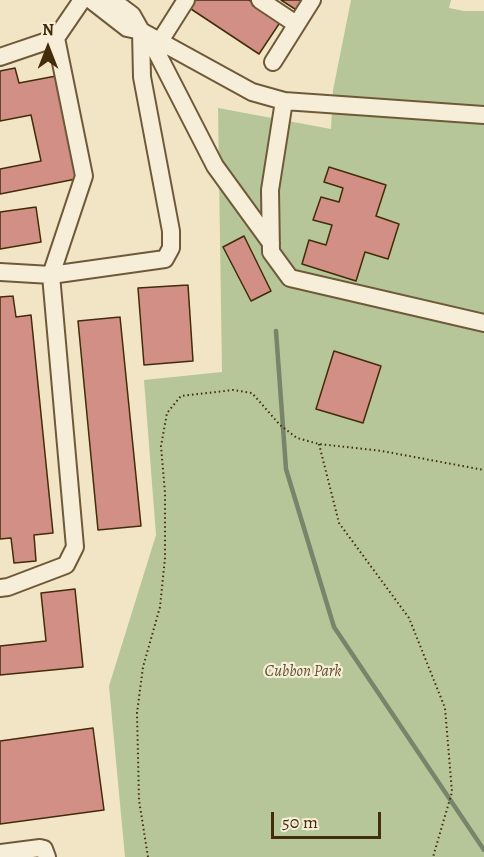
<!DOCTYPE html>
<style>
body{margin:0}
#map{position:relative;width:484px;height:857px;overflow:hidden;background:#f2e5c6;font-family:Alegreya,serif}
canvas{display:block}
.north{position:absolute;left:18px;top:18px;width:60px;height:60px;-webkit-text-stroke:4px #f7eeda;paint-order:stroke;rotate:0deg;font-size:16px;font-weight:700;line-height:24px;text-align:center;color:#432c08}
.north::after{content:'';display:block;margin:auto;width:21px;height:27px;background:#432c08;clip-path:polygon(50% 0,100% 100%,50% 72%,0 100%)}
.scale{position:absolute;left:271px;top:812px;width:110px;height:27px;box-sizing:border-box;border:3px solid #432c08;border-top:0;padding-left:8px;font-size:18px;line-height:21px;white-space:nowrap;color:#432c08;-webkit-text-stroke:4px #f7eeda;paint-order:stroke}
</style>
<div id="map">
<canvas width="484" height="857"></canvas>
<div class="north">N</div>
<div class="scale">50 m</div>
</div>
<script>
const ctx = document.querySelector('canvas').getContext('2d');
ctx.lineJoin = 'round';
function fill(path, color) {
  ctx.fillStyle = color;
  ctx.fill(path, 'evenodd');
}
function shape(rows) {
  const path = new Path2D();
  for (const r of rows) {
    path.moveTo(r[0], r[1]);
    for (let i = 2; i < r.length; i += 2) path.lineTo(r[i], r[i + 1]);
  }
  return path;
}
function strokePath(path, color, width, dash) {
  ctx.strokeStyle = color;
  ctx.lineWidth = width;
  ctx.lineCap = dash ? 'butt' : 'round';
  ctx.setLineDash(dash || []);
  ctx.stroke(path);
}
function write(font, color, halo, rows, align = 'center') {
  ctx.font = font + ' Alegreya,serif';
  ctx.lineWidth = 4.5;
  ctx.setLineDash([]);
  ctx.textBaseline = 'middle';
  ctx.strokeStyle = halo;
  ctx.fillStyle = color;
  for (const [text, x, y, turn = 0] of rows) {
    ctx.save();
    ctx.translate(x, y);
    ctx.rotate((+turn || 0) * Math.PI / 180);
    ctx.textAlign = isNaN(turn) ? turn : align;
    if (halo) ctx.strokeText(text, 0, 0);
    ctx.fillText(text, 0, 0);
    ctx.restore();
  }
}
fill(shape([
 [351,0,451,0,449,8,464,11,484,11,484,857,125,857,109,686,156,535,144,380,222,372,218,108,331,129,333,90]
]), '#b6c698');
strokePath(shape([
 [276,331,286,469,334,627,484,850]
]), '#78856c', 4.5);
const building = shape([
 [192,0,249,0,281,21,259,54,188,7,192,0],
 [281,0,305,0,298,11,281,0],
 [15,68,19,83,56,76,76,179,0,194,0,169,41,161,31,115,0,121,0,71,15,68],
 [329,167,386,185,376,216,399,224,388,259,365,252,356,281,302,264,309,240,326,245,332,225,313,220,321,197,339,202,343,188,324,182,329,167],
 [36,207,41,242,0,249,0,212,36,207],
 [244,236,271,291,251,301,223,247,244,236],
 [188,285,193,361,144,365,138,288,188,285],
 [13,296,16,317,31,315,53,533,34,535,36,561,14,563,11,538,0,539,0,297,13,296],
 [120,317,141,526,98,530,78,321,120,317],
 [334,351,381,366,363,423,316,409,334,351],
 [75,589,83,667,0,675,0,646,46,641,41,593,75,589],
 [93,728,104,810,0,824,0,741,93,728]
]);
fill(building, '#d28f85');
strokePath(building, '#432c08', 1.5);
const minor = shape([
 [91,0,127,28,141,31,252,92,284,101,484,115],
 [186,0,155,49,215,166,271,243],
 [260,0,296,24],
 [0,57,56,38,82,0],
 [273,62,312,0],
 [284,101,270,190,271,252,290,278,484,323],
 [0,272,51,275,165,259,171,248,171,231,142,77,141,31,132,15,112,0],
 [0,588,8,587,66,565,75,547,51,275,84,176,56,38],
 [0,853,40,848,44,849,47,857]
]);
strokePath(minor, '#6f5a38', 20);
strokePath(shape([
 [319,444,339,523,409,618,445,708,452,792,433,857],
 [148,857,139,800,137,713,143,667,160,607,165,558,165,493,161,446,167,413,181,396,233,390,252,393,280,425,297,438,319,444,382,451,484,470]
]), '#432c08', 2, [1.5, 3]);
strokePath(minor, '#f7eeda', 16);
write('italic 16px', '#60522c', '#f7eeda', [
 ["Cubbon Park",303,672]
]);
</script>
